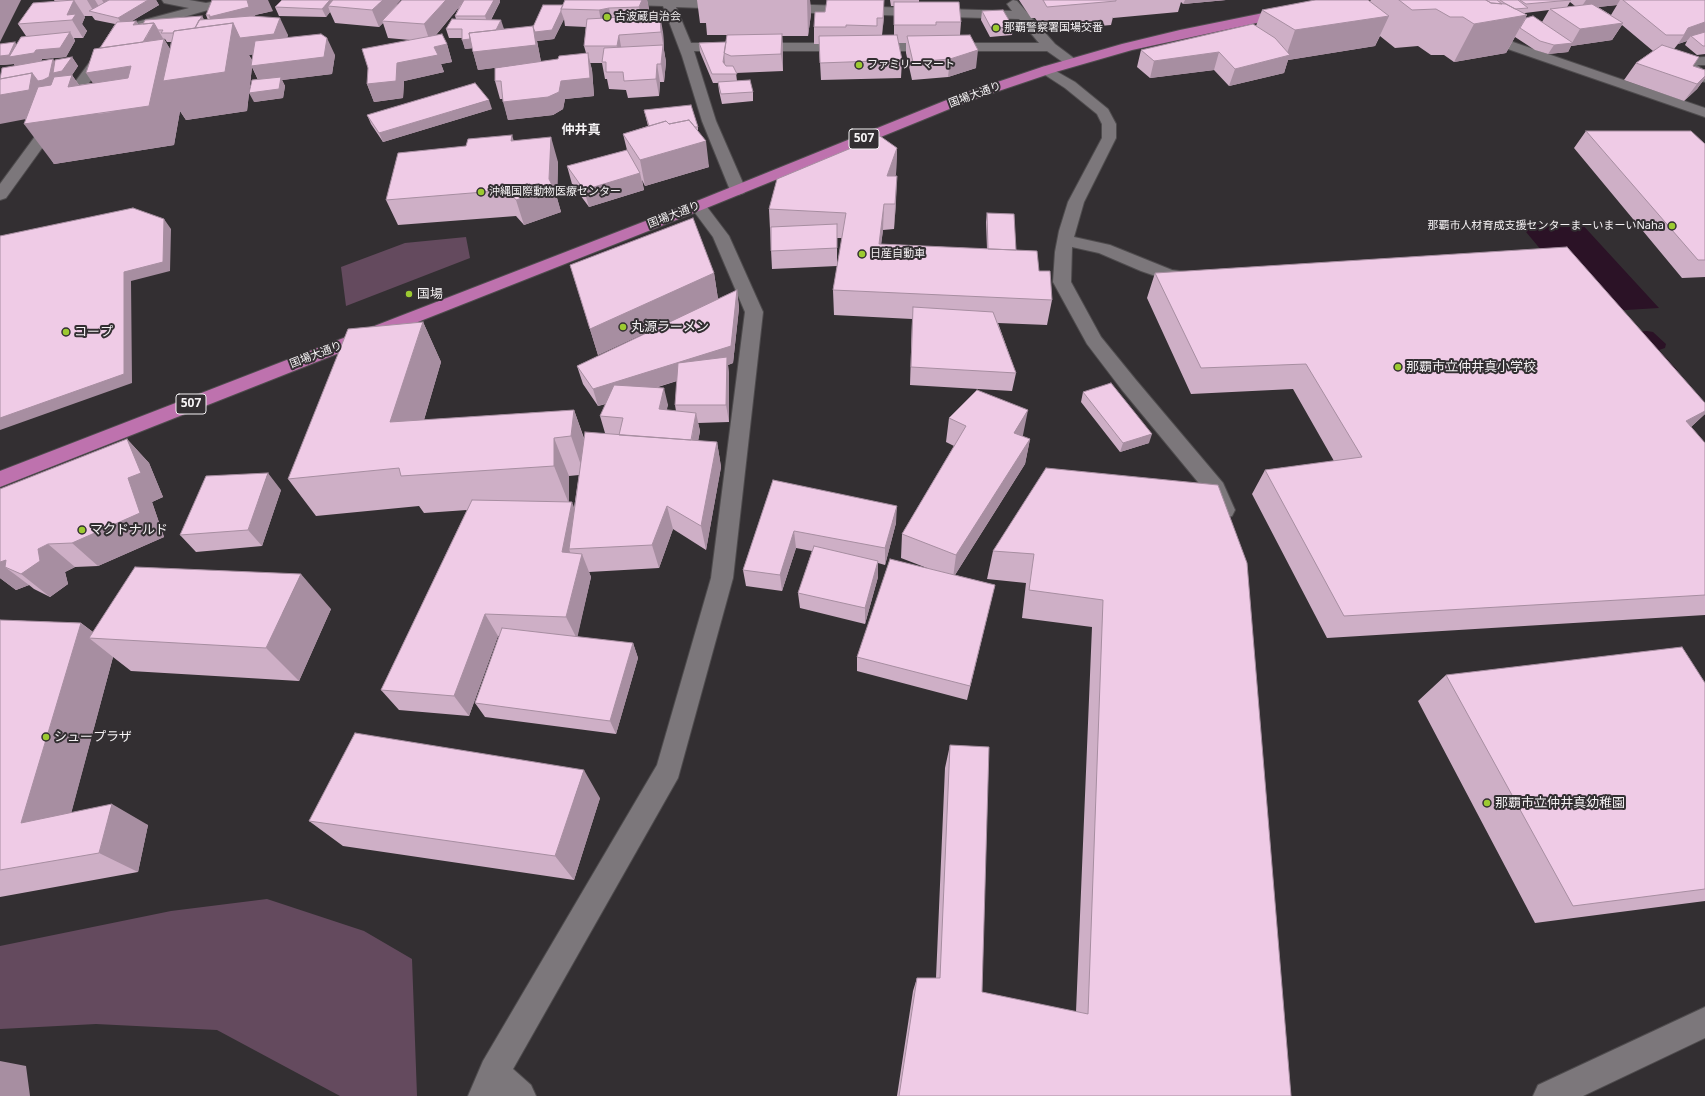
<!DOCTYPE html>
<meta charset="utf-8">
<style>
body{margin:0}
canvas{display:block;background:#332f32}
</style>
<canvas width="1705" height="1096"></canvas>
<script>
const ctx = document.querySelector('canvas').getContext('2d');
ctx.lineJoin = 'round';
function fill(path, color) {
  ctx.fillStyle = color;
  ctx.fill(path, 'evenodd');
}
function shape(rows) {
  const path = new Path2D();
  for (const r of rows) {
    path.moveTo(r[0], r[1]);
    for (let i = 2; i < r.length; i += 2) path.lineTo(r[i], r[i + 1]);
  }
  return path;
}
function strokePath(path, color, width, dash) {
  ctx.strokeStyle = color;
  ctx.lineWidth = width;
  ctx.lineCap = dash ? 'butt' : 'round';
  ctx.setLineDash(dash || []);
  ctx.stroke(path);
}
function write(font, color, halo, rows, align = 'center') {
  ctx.font = font + ' "Noto Sans","Noto Sans JP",sans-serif';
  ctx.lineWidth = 4;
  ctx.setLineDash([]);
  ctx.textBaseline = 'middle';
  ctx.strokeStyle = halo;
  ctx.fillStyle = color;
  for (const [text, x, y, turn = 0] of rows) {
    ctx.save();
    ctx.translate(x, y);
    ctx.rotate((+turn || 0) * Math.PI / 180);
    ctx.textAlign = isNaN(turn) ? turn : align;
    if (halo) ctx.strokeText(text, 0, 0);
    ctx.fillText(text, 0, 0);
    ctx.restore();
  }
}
fill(shape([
 [466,237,470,258,346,306,341,267,405,243],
 [267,899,364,931,412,959,417,1096,340,1096,217,1030,96,1024,0,1029,0,946,171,911]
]), '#644a5e');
fill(shape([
 [1580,222,1659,308,1593,312,1521,226],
 [1647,331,1653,332,1666,344,1665,348,1659,350,1678,371,1644,374,1611,333]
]), '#2b1226');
const service = shape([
 [1047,66,1075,82,1108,109,1116,124,1116,138,1084,202,1074,237,1110,245,1172,270,1196,273,1199,277,1196,281,1190,283,1170,281,1141,271,1099,253,1072,247,1071,282,1101,337,1136,380,1223,483,1235,510,1232,516,1224,518,1216,516,1207,493,1122,390,1087,344,1053,282,1055,252,1059,231,1068,202,1102,138,1102,124,1097,114,1065,88,1042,73,1040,70,1042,67,1047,66]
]);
const minor = shape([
 [162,0,189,0,206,3,222,0,246,0,244,3,208,10,139,30,129,30,127,27,129,24,189,8,164,3,162,0],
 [594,0,697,0,732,2,734,5,728,9,676,7,691,43,1039,43,1019,19,780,12,774,8,780,4,1012,11,1007,4,1013,0,1017,1,1055,44,1079,62,1077,65,1072,66,1067,65,1047,51,694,51,716,121,746,190,744,193,738,195,732,193,730,190,702,121,682,56,663,6,600,4,594,0],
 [1481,31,1705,108,1705,117,1476,38,1474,35,1476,32,1481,31],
 [105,47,110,48,112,51,6,198,0,200,0,184,100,48,105,47],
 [1705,57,1705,65,1697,65,1705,71,1705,82,1700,81,1676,62,1678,59,1683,58,1705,57],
 [698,201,704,203,729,236,763,312,733,578,678,778,513,1069,531,1085,536,1096,468,1096,483,1061,657,765,711,578,745,312,713,237,690,206,692,203,698,201],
 [1705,1007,1705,1038,1583,1096,1533,1096,1538,1085,1705,1007]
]);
const trunk = shape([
 [1288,8,1293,9,1294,12,1293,15,1132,50,1052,73,969,101,704,209,0,487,0,471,692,203,959,95,1042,67,1122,44,1180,30,1288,8]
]);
strokePath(service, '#4f4c4e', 2);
strokePath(minor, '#4f4c4e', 2);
strokePath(trunk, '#4f4c4e', 2);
fill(service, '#7c777b');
fill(minor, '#7c777b');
fill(trunk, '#be72ae');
fill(shape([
 [54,0,156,0,159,5,132,21,136,21,138,24,202,16,204,20,208,20,206,15,273,11,255,15,255,16,288,35,287,38,335,55,332,74,282,80,285,86,283,98,254,102,258,80,252,67,247,111,186,120,180,111,174,145,54,164,26,119,15,66,14,64,0,65,0,44,17,45,26,36,18,24,55,2],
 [84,16,92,16,95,20,115,24,100,48,93,83,79,85,72,75,78,66,72,57,54,62,41,62,42,59,66,57,75,41,74,38,83,38,87,31,82,24,85,17],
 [163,39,165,39,167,42,171,42,170,49,164,39],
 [253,54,252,60,249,55],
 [647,0,649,9,646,16,663,32,664,50,666,62,664,82,660,82,659,96,628,98,626,90,609,89,607,79,605,79,602,63,590,63,592,70,594,96,565,99,563,109,553,115,508,120,503,99,500,99,495,81,523,64,478,70,472,48,465,49,462,38,449,38,446,29,456,19,455,16,459,7,436,35,447,44,452,62,441,64,444,72,404,81,403,98,374,102,367,84,410,40,388,38,383,23,379,27,335,23,330,12,326,17,279,16,275,7,500,2,491,20,504,29,503,29,533,27,563,5],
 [564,19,565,26,586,27,584,46,586,53,558,59,541,62,537,41,554,39],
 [697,0,810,0,811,14,808,36,782,36,783,51,783,71,736,73,737,81,753,92,753,101,722,104,719,91,718,83,713,83,700,52,699,43,726,42,727,35,707,35,706,23,700,23],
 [890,0,919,0,919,2,961,22,960,35,976,68,948,77,912,80,906,53,906,43,898,43,902,60,901,78,821,80,819,44,814,44,814,27,825,12,884,17,882,35,894,35,894,6,891,6],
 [1019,0,1226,0,1183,4,1181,2,1178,12,1113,18,1113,17,1111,25,1044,31,1035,18,1031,18],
 [1371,0,1705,0,1705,54,1697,55,1685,45,1687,41,1678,44,1674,49,1693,66,1705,70,1705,78,1697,89,1684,101,1624,80,1636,63,1653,51,1622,25,1612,40,1571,46,1568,52,1548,54,1535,50,1515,37,1506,53,1454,62,1444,55,1431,55,1418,46,1395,48,1380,36,1375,46,1288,60,1284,73,1229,86,1214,70,1150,78,1137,67,1141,50,1256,26,1262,10,1370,1],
 [1570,2,1575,6,1567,7],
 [1617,5,1611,15,1598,7],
 [1549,10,1542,22,1526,18,1524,14,1525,13],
 [982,11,1013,27,1012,35,990,37,981,20],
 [492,109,383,142,371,124,367,115],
 [644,110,698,127,698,132,709,167,645,186,642,180,644,190,589,207,572,184,567,166,627,150,623,134,648,126],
 [1586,131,1705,144,1705,277,1682,278,1574,148],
 [514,141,558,162,557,198,561,212,524,225,516,216,398,225,386,200,466,146],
 [897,148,896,174,895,176,896,202,894,229,883,230,881,244,987,249,986,222,987,213,1016,250,1039,271,1052,300,1047,325,998,323,1016,373,1012,391,910,385,912,319,834,315,833,290,842,238,837,238,837,266,772,269,769,209],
 [570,265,714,273,718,299,598,355],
 [1155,273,1705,403,1705,414,1691,427,1705,443,1705,615,1327,638,1252,494,1265,470,1334,461,1293,389,1191,394,1147,298],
 [737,290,739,308,733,363,728,365,729,375,729,422,698,423,700,431,698,441,717,442,721,467,706,550,673,529,659,568,589,572,591,577,577,637,633,643,638,658,616,734,485,717,475,703,499,636,498,636,469,716,399,710,381,690,467,510,424,513,419,506,316,516,288,479,423,322,441,362,424,420,574,410,584,438,605,433,600,416,606,404,598,406,583,384,577,366],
 [677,381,675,405,676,411,666,410,668,405,658,387],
 [579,475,574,508,569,502,569,476],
 [1083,392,1149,443,1120,452,1081,402],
 [949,418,1023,435,1022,436,1030,439,1025,464,955,575,995,585,967,700,857,671,857,657,927,568,901,558,902,534,954,446,946,442],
 [127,439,149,463,163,497,152,502,164,537,98,566,75,567,65,572,68,584,50,597,34,589,29,585,16,590,0,578,0,489],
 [773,480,896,523,885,565,878,563,878,577,865,624,800,608,798,593,812,551,796,548,782,591,746,586,743,570],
 [1218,485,1291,1096,897,1096,913,991,917,978,936,978,945,768,950,745,982,992,1076,1012,1092,627,1022,618,1026,583,987,579,993,551],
 [281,490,262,546,196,552,180,535],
 [331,609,299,681,131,671,113,657,71,813,148,825,138,872,0,897,0,620,81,623,93,632],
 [1446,675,1705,683,1705,901,1535,923,1418,701],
 [600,798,574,880,343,846,309,821]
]), '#ceafc6');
fill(shape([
 [0,0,21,0,0,42],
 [74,0,85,17,82,24,87,31,83,38,72,20,67,15],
 [87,0,95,0,101,10,94,12],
 [102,0,116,0,108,10],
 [148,0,156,0,159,5,123,26,118,18],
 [247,0,268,0,273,11,255,15,258,24,280,18,288,35,282,52,249,55,252,61,327,38,335,55,332,74,282,80,285,86,283,98,254,102,249,93,260,83,252,67,247,111,186,120,180,111,174,145,54,164,24,124,47,115,0,124,0,87,32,73,53,59,59,68,72,57,78,66,72,75,98,114,112,112,86,73,131,66,147,71,133,25,136,21,146,38,154,23,164,40,164,39,187,77,218,34,209,17],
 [330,0,342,0,328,6,330,12,326,17,322,9],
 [383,0,401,0,382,21,383,23,379,27,372,10],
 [446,0,465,0,430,42,424,24],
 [494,0,500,0,500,2,488,25,485,16],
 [642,0,647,0,649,9,642,24,639,7],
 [807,0,810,0,811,14,808,36],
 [884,0,884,17,882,35,883,18],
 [1185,0,1226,0,1183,4],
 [1586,0,1620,0,1617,5,1580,9],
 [609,8,613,25,602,27,599,10],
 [561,11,564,19,554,39,537,41,541,62,478,70,473,52,531,33],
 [660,15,663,32,664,50,661,32],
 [1527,15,1506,53,1454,62,1474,24],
 [202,16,207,25,195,29],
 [1389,16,1375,46,1288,60,1284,73,1229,86,1235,69,1286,56,1295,30],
 [501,20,504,29,495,46,465,49,462,40],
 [1705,22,1705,36,1691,36,1687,41,1678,44,1684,35,1688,28],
 [1623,23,1612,40,1571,46,1568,52,1548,54,1554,45,1572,43,1580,29],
 [70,32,75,41,66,57,42,59,40,62,16,66,14,64,0,65,0,56,15,42,21,51,36,50],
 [782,34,783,51,783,71,781,54],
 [619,35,622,52,620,63,617,46],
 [447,44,452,62,441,64,444,72,404,81,403,98,374,102,367,84,397,63,434,47],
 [663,45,666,62,664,82,661,64],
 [978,50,976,68,948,77,950,59],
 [1219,52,1214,70,1150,78,1154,61],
 [588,53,592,70,594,96,565,99,563,109,553,115,508,120,503,102,561,81],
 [724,54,725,63,724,71,723,62],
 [657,64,660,82,659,96,656,79],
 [1705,76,1705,78,1697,89,1684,101,1697,84],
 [489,100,492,109,383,142,379,133],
 [512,135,520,161,511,141],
 [551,137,558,162,557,198,561,212,524,225,516,200,549,179],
 [706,141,709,167,645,186,640,160],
 [897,148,896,174,886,201,887,176],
 [640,173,644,190,589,207,584,190],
 [897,176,896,202,894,229,895,204],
 [884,204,883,230,878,269,879,244],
 [164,219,171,229,170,271,131,281,132,383,0,430,0,418,124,272],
 [714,273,718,299,598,355,590,329],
 [737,290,739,308,733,363,728,365,729,375,729,422,726,405,726,365,598,406,593,389],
 [423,322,441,362,412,460,390,422],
 [664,388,668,405,663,426,659,409],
 [574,410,587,448,584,474,571,436],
 [1028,410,1023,435,1009,458,1014,433],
 [1705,411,1705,414,1684,433,1686,421],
 [696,413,700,431,694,462,691,444],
 [1152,434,1149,443,1120,452,1123,443],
 [554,438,569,476,569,504,554,466],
 [127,439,149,463,163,497,152,502,164,537,98,566,72,543,128,478],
 [1030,439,1025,464,953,578,956,555],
 [717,442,721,467,706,550,701,526],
 [268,473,281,490,262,546,248,530],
 [572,502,581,525,569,549,574,563,562,552],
 [667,506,673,529,659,568,652,545],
 [897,506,896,523,885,565,885,548],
 [794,531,796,548,782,591,780,575],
 [48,544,75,567,65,572,68,584,50,597,21,574,5,567,29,585,16,590,0,578,0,562,38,549],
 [582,554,591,577,577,639,566,617],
 [878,561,878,577,865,624,865,608],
 [301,574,331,609,299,681,266,648],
 [485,614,498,636,469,716,454,696],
 [81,623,102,639,89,638,113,657,63,844,21,823],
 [633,643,638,658,616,734,610,721],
 [584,770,600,798,574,880,555,856],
 [112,804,148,825,138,872,99,853],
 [0,1061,26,1066,30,1096,0,1096]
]), '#a78ea1');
const building = shape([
 [74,0,67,15,76,14,72,20,18,24,33,3,74,0],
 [109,0,148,0,118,18,89,11,109,0],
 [212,0,247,0,249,7,209,17,210,15,206,15,212,0],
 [282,0,330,0,322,9,275,7,282,0],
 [333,0,383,0,372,10,328,6,333,0],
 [402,0,446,0,424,24,382,21,402,0],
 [464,0,494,0,485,16,455,16,464,0],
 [565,0,642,0,639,7,609,8,599,10,561,9,565,0],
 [827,0,884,0,883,18,877,18,877,26,846,25,846,27,814,27,815,12,825,12,827,0],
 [1043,0,1116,0,1116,1,1047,7,1043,0],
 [1315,0,1368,0,1389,16,1295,30,1262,10,1315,0],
 [1399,0,1486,0,1491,3,1506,4,1527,15,1474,24,1463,17,1450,17,1436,9,1412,10,1399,0],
 [1486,0,1497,0,1502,4,1491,3,1486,0],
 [1500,0,1518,0,1528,8,1515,9,1506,4,1500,0],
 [1520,0,1571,0,1526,4,1520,0],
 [1623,0,1705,0,1705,22,1688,28,1684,35,1666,35,1623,0],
 [894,2,959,2,961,22,936,22,936,25,894,25,894,2],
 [1592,4,1623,23,1580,29,1550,9,1592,4],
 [543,5,563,5,561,9,561,11,552,30,535,32,533,27,543,5],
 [1003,10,1013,27,991,28,982,11,1003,10],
 [660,15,661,32,619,35,617,46,584,46,587,19,660,15],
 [202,16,195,28,174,31,173,33,161,33,163,30,158,30,154,23,143,24,145,20,202,16],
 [251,16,280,18,274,34,240,38,233,23,195,28,199,20,251,16],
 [1533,16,1573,43,1554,45,1540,41,1520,28,1526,18,1533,16],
 [452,19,501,20,496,30,469,33,470,39,462,40,462,29,446,29,452,19],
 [136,21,133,25,154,23,143,42,100,48,117,22,136,21],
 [233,23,225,72,163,81,174,31,233,23],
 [1253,24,1275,38,1290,55,1235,69,1219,52,1154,61,1141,50,1253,24],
 [533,26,536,45,473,52,469,33,533,26],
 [70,32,60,48,36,50,34,53,9,57,21,37,70,32],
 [1705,32,1705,46,1703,46,1691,36,1705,32],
 [321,34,327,38,324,57,251,66,255,41,321,34],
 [442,34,447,44,434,47,438,55,397,63,396,81,367,84,368,68,362,49,442,34],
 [782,34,781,54,731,56,724,53,727,35,782,34],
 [897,35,902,60,820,63,819,36,897,35],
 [970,35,978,50,950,59,913,62,907,36,970,35],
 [164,39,149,106,24,124,38,87,51,85,54,77,72,75,68,87,128,78,131,66,86,73,94,49,164,39],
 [15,42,9,55,0,56,0,44,15,42],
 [726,42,723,62,726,66,733,66,737,74,712,74,699,43,726,42],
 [663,45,661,64,657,64,656,79,624,81,623,72,606,72,606,62,602,62,604,48,663,45],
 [1662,45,1699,57,1693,66,1705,70,1705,76,1697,84,1636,63,1662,45],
 [588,53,590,78,561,81,559,92,548,97,503,102,501,81,495,81,495,68,558,59,559,56,588,53],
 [72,57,62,71,53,73,55,60,72,57],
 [53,59,49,77,43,80,38,81,32,73,0,79,2,68,53,59],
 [32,73,29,90,0,95,0,79,32,73],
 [281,77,279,89,249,93,252,80,281,77],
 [750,80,753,92,721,94,718,82,750,80],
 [475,83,489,100,379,133,367,115,475,83],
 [691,105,698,127,695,127,689,120,669,124,666,121,649,126,644,110,691,105],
 [689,120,706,141,640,160,623,134,666,121,669,124,689,120],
 [1586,131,1691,131,1705,144,1705,260,1698,260,1586,131],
 [512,135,511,141,551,137,549,179,553,187,516,200,508,190,386,200,398,153,466,146,468,139,512,135],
 [880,136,897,148,887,176,897,176,895,204,884,204,879,244,1037,251,1039,271,1050,271,1052,300,833,290,846,213,769,209,777,179,880,136],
 [627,150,640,173,584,190,567,166,627,150],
 [133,208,164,219,163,262,124,272,124,374,0,418,0,236,133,208],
 [987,213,1014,214,1016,250,988,249,987,213],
 [693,218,714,273,590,329,570,265,693,218],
 [837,224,837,248,771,251,771,227,837,224],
 [1567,247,1705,403,1705,411,1686,421,1705,443,1705,595,1344,616,1265,470,1362,457,1306,364,1201,368,1155,273,1567,247],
 [737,290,731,346,593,389,577,366,737,290],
 [913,307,993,312,1016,373,911,367,913,307],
 [423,322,390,422,574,410,571,436,554,438,554,466,401,476,399,468,288,479,348,329,423,322],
 [727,357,726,405,675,405,678,363,727,357],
 [1111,383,1152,434,1123,443,1083,392,1111,383],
 [614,385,664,388,659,409,696,413,691,440,619,435,623,418,600,416,614,385],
 [977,390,1028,410,1014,433,1030,439,956,555,902,534,966,426,949,418,977,390],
 [585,432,717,442,701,526,667,506,652,545,569,549,585,432],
 [127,439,141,473,128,478,140,513,72,543,48,544,38,549,40,561,21,574,5,567,6,560,0,562,0,489,127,439],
 [1046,468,1218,485,1247,563,1291,1096,899,1096,917,978,940,978,950,745,989,747,982,992,1088,1014,1103,600,1029,590,1034,554,993,551,1046,468],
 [268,473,248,530,180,535,206,476,268,473],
 [773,480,897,506,885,548,794,531,780,575,743,570,773,480],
 [472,500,572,502,562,552,582,554,566,617,485,614,454,696,381,690,472,500],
 [814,546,878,561,865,608,798,593,814,546],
 [890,559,995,585,970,686,857,657,890,559],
 [135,567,301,574,266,648,89,638,135,567],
 [0,620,81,623,21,823,112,804,99,853,0,870,0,620],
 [502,628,633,643,610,721,475,703,502,628],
 [1682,647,1705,683,1705,889,1573,906,1446,675,1682,647],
 [355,733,584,770,555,856,309,821,355,733]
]);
fill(building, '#efcbe6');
strokePath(building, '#a78ea1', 1);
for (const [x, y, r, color] of [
 [607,17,4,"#9cca31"],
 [996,28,4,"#9cca31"],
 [859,65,4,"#9cca31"],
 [481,192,4,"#9cca31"],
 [1672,226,4,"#9cca31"],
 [862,254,4,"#9cca31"],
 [409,294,4,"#9cca31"],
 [623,327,4,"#9cca31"],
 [66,332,4,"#9cca31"],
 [1398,367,4,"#9cca31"],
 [82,530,4,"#9cca31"],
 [46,737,4,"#9cca31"],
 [1487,803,4,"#9cca31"]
]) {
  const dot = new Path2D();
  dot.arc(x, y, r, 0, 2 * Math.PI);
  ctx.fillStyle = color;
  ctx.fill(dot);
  strokePath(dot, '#332f32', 1.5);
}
write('11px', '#f5f2f4', '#332f32', [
 ["古波蔵自治会",615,17],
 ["那覇警察署国場交番",1004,28],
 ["ファミリーマート",867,65],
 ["沖縄国際動物医療センター",489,192],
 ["那覇市人材育成支援センターまーいまーいNaha",1664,226,"right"],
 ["日産自動車",870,254]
], 'left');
write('11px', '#f5f2f4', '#332f32', [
 ["国場大通り",975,95,-20],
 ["国場大通り",674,215,-21],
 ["国場大通り",316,355,-21]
]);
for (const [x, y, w] of [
 [864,139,30],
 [191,404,30]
]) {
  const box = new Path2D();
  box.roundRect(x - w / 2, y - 10, w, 20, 3);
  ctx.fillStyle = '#332f32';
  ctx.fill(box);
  strokePath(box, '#f5f2f4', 1);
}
write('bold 12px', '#f5f2f4', null, [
 ["507",864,139],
 ["507",191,404]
]);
write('bold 13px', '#f5f2f4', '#332f32', [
 ["仲井真",581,130]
]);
write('13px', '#f5f2f4', '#332f32', [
 ["国場",417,294],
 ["丸源ラーメン",631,327],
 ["コープ",74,332],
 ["那覇市立仲井真小学校",1406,367],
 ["マクドナルド",90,530],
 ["シュープラザ",54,737],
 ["那覇市立仲井真幼稚園",1495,803]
], 'left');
</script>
